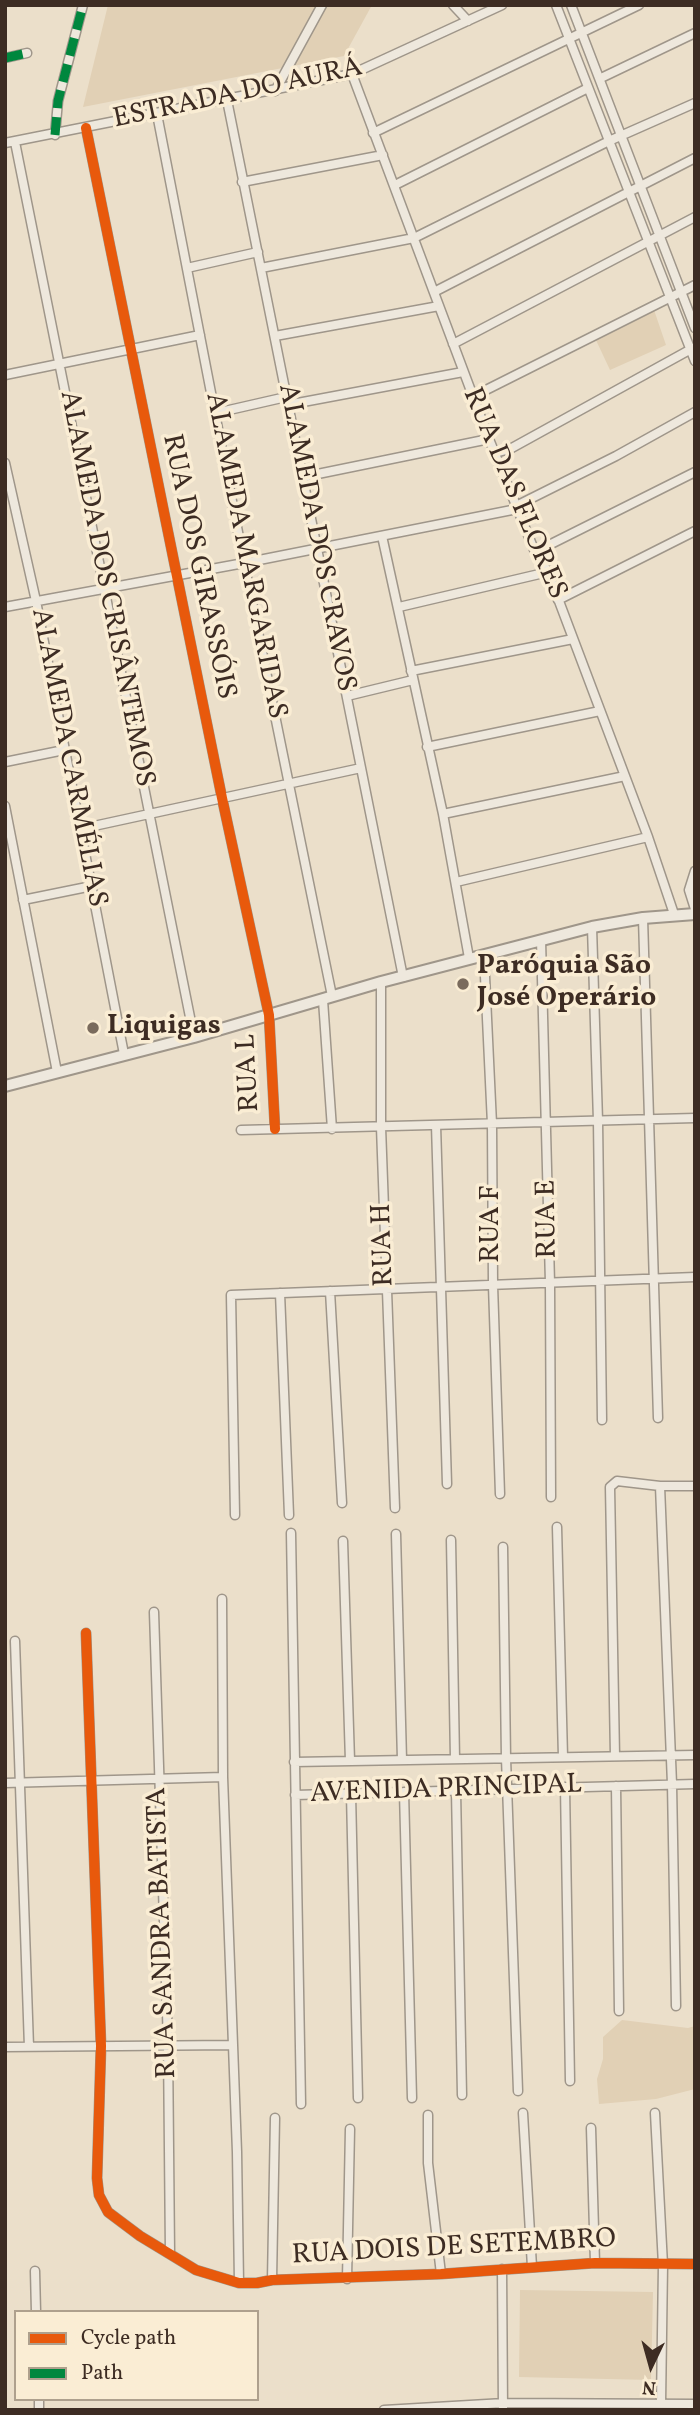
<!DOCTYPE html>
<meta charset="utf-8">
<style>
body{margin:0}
#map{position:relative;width:700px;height:2415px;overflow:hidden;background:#ebdfca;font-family:Vollkorn,serif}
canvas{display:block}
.frame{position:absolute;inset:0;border:7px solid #3d2c23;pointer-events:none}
.legend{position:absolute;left:14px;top:2310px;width:245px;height:91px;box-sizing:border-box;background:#faedd4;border:2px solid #aea08d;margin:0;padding:9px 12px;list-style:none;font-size:21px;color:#3d2c23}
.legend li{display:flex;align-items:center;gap:14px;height:35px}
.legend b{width:35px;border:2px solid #aea08d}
.north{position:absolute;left:616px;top:2331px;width:70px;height:70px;-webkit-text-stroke:5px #faedd4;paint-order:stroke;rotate:185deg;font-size:19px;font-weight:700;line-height:28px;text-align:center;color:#3d2c23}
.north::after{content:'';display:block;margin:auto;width:24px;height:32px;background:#3d2c23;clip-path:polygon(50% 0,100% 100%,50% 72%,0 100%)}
</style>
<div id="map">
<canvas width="700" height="2415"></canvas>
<div class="frame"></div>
<ul class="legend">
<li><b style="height:9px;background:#e8590c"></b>Cycle path</li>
<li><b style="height:9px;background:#00873e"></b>Path</li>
</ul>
<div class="north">N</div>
</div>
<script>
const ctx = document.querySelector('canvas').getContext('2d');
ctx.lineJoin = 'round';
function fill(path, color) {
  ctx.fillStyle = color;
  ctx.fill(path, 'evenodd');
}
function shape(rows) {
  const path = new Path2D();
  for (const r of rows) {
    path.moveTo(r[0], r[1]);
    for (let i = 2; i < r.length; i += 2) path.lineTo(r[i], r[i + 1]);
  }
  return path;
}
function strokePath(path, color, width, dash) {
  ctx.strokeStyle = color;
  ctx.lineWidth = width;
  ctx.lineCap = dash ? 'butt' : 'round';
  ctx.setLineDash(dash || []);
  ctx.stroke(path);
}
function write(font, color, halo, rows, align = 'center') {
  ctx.font = font + ' Vollkorn,serif';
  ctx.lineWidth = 7;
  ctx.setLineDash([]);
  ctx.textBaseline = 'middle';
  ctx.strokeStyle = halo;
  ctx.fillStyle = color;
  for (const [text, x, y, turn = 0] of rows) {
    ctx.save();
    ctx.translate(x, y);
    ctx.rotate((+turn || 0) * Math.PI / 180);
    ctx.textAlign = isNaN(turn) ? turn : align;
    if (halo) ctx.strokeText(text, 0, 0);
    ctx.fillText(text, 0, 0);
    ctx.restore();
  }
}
fill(shape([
 [108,5,372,5,344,56,83,107],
 [654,310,666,345,610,370,595,338],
 [622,2020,688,2028,695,2026,695,2089,656,2099,599,2104,597,2079,603,2059,603,2037],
 [520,2290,653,2292,651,2380,519,2377]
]), '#e1d0b5');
const minor = shape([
 [453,5,468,21],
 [556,5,695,361],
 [571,5,695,328],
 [5,58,27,53],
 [352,74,489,439,535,552,548,572,648,837,674,914],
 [601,78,695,33],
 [275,91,322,5],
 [227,100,403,977],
 [157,114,244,563,332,996],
 [86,128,222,798,269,1015,275,1129],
 [373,133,639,5],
 [55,135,58,101,83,5],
 [15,142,194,1037],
 [5,143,352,74,502,5],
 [242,182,383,155],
 [395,185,588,88],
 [187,268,258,252],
 [261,268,414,238,609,141,695,103],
 [434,292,695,158],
 [275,336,439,306],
 [453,344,695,217],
 [5,375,200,335],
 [472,397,695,285],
 [287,405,463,372],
 [216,413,286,397],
 [495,453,510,449,693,348],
 [5,463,36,601,124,1054],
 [303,477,489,439],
 [516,506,616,456,695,412],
 [382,536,443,814,469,958],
 [535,552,695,472],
 [558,600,695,531],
 [5,607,244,563,517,509],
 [399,607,548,572],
 [411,671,573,639],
 [347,696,413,680],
 [427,747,600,711],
 [5,762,64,750],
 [5,806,57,1072],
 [443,814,625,776],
 [80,829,361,768],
 [695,871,689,890,695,909],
 [456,882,648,837],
 [23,900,92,886],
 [643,918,658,1418],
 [592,927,598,1121,602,1420],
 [541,940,550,1283,551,1497],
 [484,955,492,1124,493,1285,500,1494],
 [381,982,381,1127,395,1508],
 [323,1000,332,1129],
 [436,1125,447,1484],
 [241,1130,695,1118],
 [330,1291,342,1503],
 [280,1293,289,1515],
 [660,1486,672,1784,676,2006],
 [235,1515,231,1295,695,1277],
 [557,1527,563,1757],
 [291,1533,301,2104],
 [396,1534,402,1760],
 [451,1540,455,1759],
 [343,1541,350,1761],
 [503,1547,506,1758,518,2091],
 [222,1599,223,1777,237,2152,239,2283],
 [154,1612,168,2044,170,2254],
 [86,1633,101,2046,97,2178,99,2195,108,2212,140,2236,196,2270,239,2283,257,2283,272,2280,441,2274,595,2263,695,2264],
 [15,1641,29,2047],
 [615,1756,610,1487,617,1481,660,1486,695,1486],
 [294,1762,695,1755],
 [5,1783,223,1777],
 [616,1786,619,2011],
 [565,1787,570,2081],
 [456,1791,462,2095],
 [404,1792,412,2098],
 [351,1794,358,2098],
 [295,1795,695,1784],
 [5,2047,233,2045],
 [523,2113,532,2267],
 [655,2113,663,2265,661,2403],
 [428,2115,428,2163,441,2274],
 [591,2128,595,2263],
 [502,2269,503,2410],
 [35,2271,36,2312],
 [347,2279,350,2129],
 [272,2280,275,2118],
 [39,2399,39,2410],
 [384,2410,504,2403,695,2404]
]);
const tertiary = shape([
 [5,1086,194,1037,381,982,592,927,643,918,695,914]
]);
strokePath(minor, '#9f968a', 11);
strokePath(tertiary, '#9f968a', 14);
strokePath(minor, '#eee8dd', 8);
strokePath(tertiary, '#eee8dd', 10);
strokePath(shape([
 [5,58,27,53],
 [55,135,58,101,83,5]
]), '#00873e', 9, [18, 9]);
strokePath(shape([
 [86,128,222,798,269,1015,275,1129],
 [86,1633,101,2046,97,2178,99,2195,108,2212,140,2236,196,2270,239,2283,257,2283,272,2280,441,2274,595,2263,695,2264]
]), '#e8590c', 10);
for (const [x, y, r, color] of [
 [463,984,7,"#7a6b5d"],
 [93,1028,7,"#7a6b5d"]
]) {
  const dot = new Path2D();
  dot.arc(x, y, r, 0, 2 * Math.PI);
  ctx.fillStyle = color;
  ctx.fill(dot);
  strokePath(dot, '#faedd4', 2.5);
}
write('28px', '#3d2c23', '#faedd4', [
 ["ESTRADA DO AURÁ",238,95,-12],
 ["RUA DAS FLORES",513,494,67],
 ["ALAMEDA DOS CRAVOS",315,538,79],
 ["ALAMEDA MARGARIDAS",244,556,79],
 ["RUA DOS GIRASSÓIS",197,567,78],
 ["ALAMEDA DOS CRISÂNTEMOS",105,589,79],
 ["ALAMEDA CARMÉLIAS",67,758,79],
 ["RUA L",250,1073,-93],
 ["RUA E",549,1219,-91],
 ["RUA F",493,1224,-90],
 ["RUA H",385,1245,-92],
 ["AVENIDA PRINCIPAL",446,1791,-2],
 ["RUA SANDRA BATISTA",164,1933,-92],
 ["RUA DOIS DE SETEMBRO",454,2249,-3]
]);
write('bold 28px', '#3d2c23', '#faedd4', [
 ["Paróquia São",477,968],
 ["José Operário",477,1000],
 ["Liquigas",107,1028]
], 'left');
</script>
